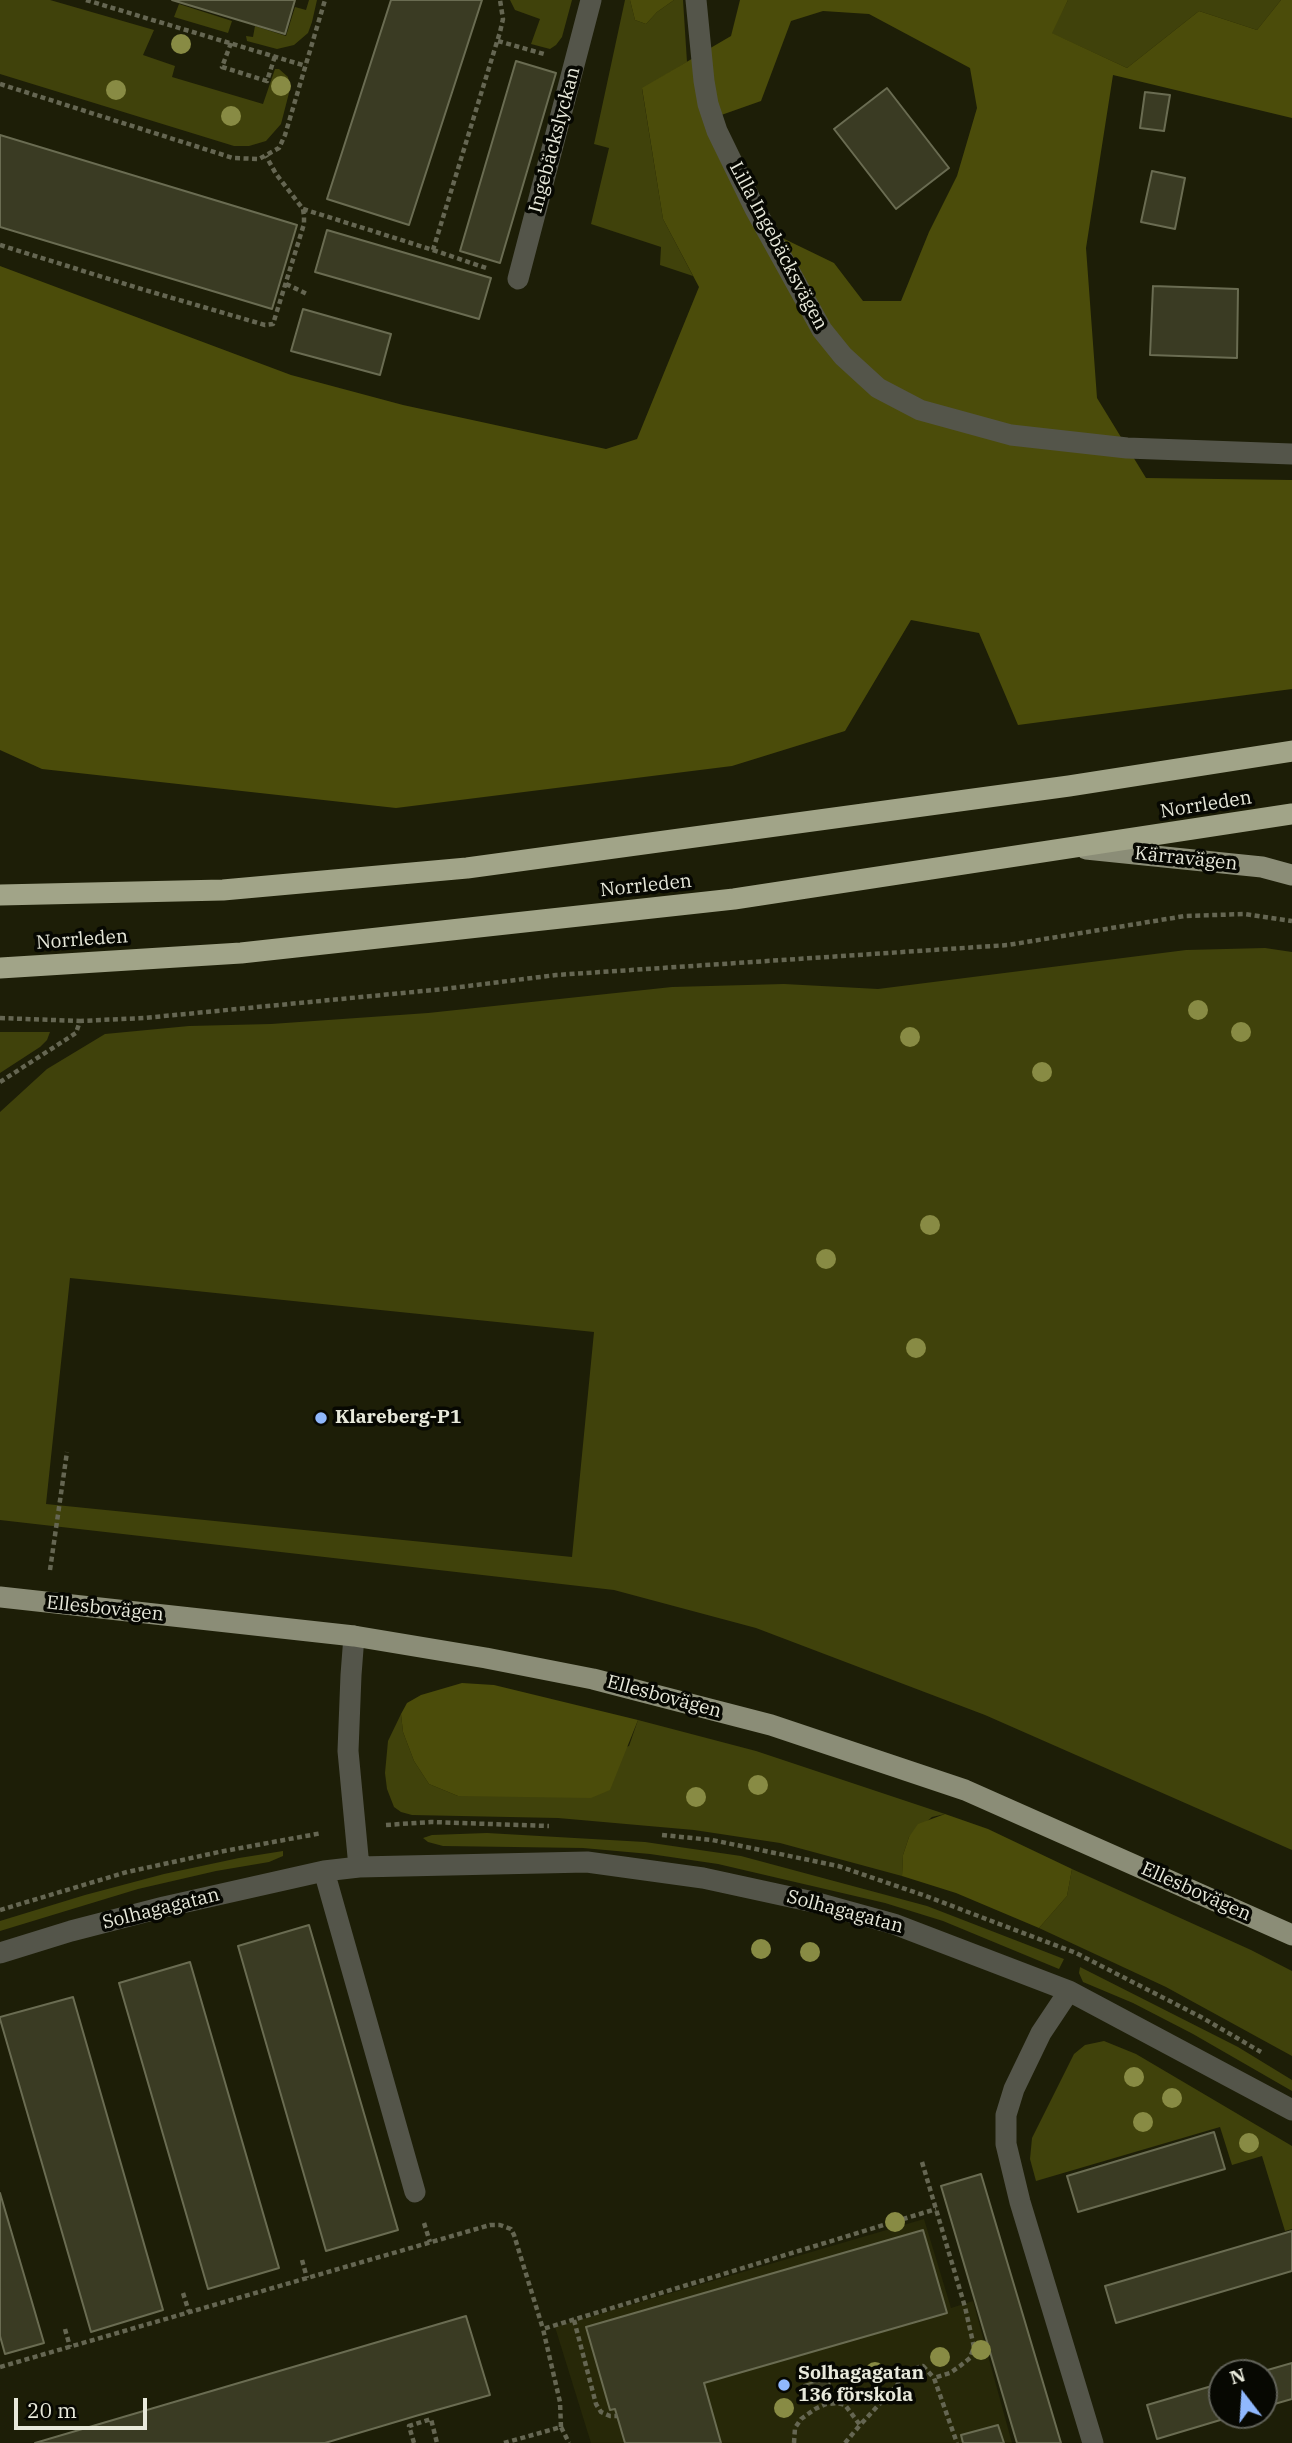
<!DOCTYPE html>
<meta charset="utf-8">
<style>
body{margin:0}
#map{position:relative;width:1292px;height:2443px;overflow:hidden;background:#1d1e07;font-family:"IBM Plex Serif",serif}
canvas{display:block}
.north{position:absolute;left:1208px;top:2359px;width:70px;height:70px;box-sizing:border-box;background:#070802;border:2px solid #616259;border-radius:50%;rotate:343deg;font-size:19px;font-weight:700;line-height:28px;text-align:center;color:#e8e9db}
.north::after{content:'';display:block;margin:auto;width:24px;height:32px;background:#90b8fd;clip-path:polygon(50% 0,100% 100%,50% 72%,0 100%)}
.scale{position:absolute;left:14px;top:2398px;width:133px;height:32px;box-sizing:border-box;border:4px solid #e8e9db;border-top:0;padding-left:9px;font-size:21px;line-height:24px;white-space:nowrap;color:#e8e9db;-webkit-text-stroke:5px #070802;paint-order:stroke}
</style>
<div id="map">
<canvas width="1292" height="2443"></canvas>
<div class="north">N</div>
<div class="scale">20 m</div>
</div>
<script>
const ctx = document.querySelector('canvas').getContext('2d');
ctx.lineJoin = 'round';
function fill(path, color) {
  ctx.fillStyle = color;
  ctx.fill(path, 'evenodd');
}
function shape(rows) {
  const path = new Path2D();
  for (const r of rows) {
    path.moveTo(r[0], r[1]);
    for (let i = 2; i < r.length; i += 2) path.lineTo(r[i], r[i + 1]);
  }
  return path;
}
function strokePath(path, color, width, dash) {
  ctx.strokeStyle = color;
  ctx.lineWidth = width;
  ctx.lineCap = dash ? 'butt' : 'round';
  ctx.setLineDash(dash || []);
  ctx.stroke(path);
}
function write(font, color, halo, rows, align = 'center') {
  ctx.font = font + ' "IBM Plex Serif",serif';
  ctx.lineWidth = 7;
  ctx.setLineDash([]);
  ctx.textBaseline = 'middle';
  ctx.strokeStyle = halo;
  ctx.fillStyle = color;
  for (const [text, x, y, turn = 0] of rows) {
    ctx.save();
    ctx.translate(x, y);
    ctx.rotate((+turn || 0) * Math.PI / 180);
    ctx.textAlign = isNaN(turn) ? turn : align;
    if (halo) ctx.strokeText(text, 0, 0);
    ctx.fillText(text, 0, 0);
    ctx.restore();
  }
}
fill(shape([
 [924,2219,951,2308,973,2301,1012,2443,591,2443,555,2327]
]), '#272808');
fill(shape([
 [0,0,50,0,154,30,143,55,175,66,172,77,263,104,275,69,279,69,288,77,290,89,281,124,266,141,249,146,234,146,0,74],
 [309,0,317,0,312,22,308,33,294,45,277,49,247,41,246,36,253,37,255,26,286,36,295,7,306,10],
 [510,0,572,0,562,37,556,45,550,49,531,44,540,19,515,10],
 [625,0,630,0,635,20,646,24,657,12,674,0,683,0,687,62,642,89,663,219,693,276,660,265,661,247,591,224,609,148,594,144],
 [1068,0,1281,0,1257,30,1199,11,1127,68,1051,33],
 [179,4,232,21,228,33,174,17],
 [1265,948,1292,952,1292,1850,985,1715,756,1628,614,1590,0,1520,0,1112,47,1069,105,1034,189,1026,271,1024,428,1013,672,987,784,984,878,989,1186,950],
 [70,1278,594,1332,572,1557,46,1504],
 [0,1032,50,1032,47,1040,40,1047,0,1073],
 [401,1714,403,1732,414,1761,429,1784,458,1796,629,1746,638,1720,756,1751,945,1814,932,1817,909,1837,903,1855,902,1876,780,1843,694,1830,558,1818,412,1815,401,1812,394,1807,387,1789,385,1773,388,1741],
 [487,1833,645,1842,741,1856,927,1906,1064,1959,1059,1969,943,1921,885,1903,718,1864,650,1854,583,1848,443,1846,428,1842,423,1838,432,1835],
 [283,1851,283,1856,269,1862,216,1871,138,1889,0,1931,0,1921,85,1895,164,1874,239,1858],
 [1072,1869,1251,1950,1292,1971,1292,2056,1166,1987,1039,1928,1067,1896],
 [1080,1967,1238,2047,1292,2080,1292,2091,1193,2034,1133,2003,1083,1982,1079,1973],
 [1104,2041,1136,2054,1292,2146,1292,2229,1285,2231,1262,2156,1232,2165,1220,2127,1036,2181,1030,2159,1032,2138,1074,2054,1085,2045]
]), '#40420b');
fill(shape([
 [630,0,674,0,657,12,646,24,635,20],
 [740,0,1068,0,1052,33,1127,68,1199,11,1257,30,1281,0,1292,0,1292,118,1113,75,1086,248,1097,398,1146,478,1292,480,1292,689,1018,725,979,633,911,620,845,731,732,766,396,808,42,769,0,750,0,266,291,375,403,405,606,449,637,439,699,287,663,219,642,88,731,36],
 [823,11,869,14,970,68,977,108,957,176,929,232,901,301,863,301,834,263,770,232,710,119,761,101,791,21],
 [462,1683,494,1685,638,1720,610,1790,591,1798,458,1796,429,1784,414,1761,403,1732,401,1714,407,1703,421,1695],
 [945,1814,988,1829,1072,1869,1067,1896,1039,1928,956,1893,902,1876,903,1855,909,1837,918,1824]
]), '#4b4c0a');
const building = shape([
 [172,0,295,0,285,34,172,0],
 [391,0,482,0,409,225,327,199,391,0],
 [516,61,556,73,500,263,460,251,516,61],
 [887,88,949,168,896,209,834,129,887,88],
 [1145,92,1170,95,1164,131,1140,128,1145,92],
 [0,135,297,225,272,309,0,227,0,135],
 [1152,171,1185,178,1175,229,1141,222,1152,171],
 [327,230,491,278,479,319,315,272,327,230],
 [1153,286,1238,289,1237,358,1150,355,1153,286],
 [303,309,391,334,380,375,291,351,303,309],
 [309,1925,398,2230,326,2251,238,1946,309,1925],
 [190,1962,279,2268,208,2289,119,1983,190,1962],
 [73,1997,163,2310,91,2332,0,2019,0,2017,73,1997],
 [1214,2132,1225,2169,1078,2212,1067,2176,1214,2132],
 [981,2174,1061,2443,1017,2443,941,2186,981,2174],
 [0,2193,44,2343,5,2354,0,2336,0,2193],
 [923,2230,947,2313,704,2383,721,2443,625,2443,615,2409,610,2410,586,2327,923,2230],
 [1292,2231,1292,2271,1116,2323,1105,2286,1292,2231],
 [466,2316,490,2395,419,2415,325,2443,35,2443,466,2316],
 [1292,2363,1292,2399,1264,2407,1264,2373,1257,2373,1292,2363],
 [828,2378,833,2396,810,2403,804,2385,828,2378],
 [1222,2383,1222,2415,1237,2415,1157,2439,1147,2405,1222,2383],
 [998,2425,1004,2443,963,2443,961,2435,998,2425]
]);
fill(building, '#3a3b23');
strokePath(building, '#6a6c52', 2);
strokePath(shape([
 [86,0,306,66],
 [498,41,544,54],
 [231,43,222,67,267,81,275,56],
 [0,84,233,158,259,159,279,148,285,135,325,0],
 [303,209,433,250,500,32,503,19,500,0],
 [0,245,138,288,265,325,273,324,304,224,304,216,303,209,276,174,266,156],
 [433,250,489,269],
 [286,284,307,294],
 [0,1018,80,1021],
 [0,1082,76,1033,80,1021,144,1018,444,989,556,975,1008,945,1185,916,1245,914,1292,921],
 [50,1570,67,1452],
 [386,1825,431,1822,549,1826],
 [662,1835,712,1840,838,1866,923,1895,1076,1953,1201,2017,1261,2052],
 [0,1910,127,1872,219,1852,322,1833],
 [922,2162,965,2307,974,2347,970,2358,960,2366,950,2373,934,2378],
 [424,2223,430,2242],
 [302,2260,307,2278],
 [183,2293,189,2312],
 [574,2320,596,2404,601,2412,610,2416,617,2416],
 [65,2329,70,2347],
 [0,2367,490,2225,500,2225,511,2229,514,2235,543,2329],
 [561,2427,560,2402,543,2329,936,2209],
 [414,2443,409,2426,431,2419,437,2443],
 [504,2443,561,2427,569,2443],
 [794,2443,795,2428,801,2419,815,2409,826,2404,838,2403,845,2405,860,2425,912,2369,923,2366,934,2378,957,2443],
 [845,2443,860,2425]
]), '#656652', 4.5, [5, 3.5]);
strokePath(shape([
 [696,0,704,81,708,104,717,131,755,209,822,330,843,356,878,388,920,410,1011,435,1127,448,1292,454],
 [518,279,591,0],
 [354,1636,351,1675,348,1751,359,1867],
 [324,1871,415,2192],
 [0,1953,71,1931,164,1907,324,1871,359,1867,587,1862,703,1878,818,1903,894,1924,1069,1991,1292,2110],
 [1069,1991,1041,2033,1014,2089,1006,2115,1006,2144,1020,2202,1093,2443]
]), '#54554a', 21);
strokePath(shape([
 [1086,849,1262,867,1292,875],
 [0,1597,354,1636,486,1658,593,1679,771,1725,965,1790,1292,1935]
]), '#8b8d77', 21);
strokePath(shape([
 [0,895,223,890,467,868,1069,786,1292,751],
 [0,968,241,953,734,899,1292,814]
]), '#a1a488', 21);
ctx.fillStyle = '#888b44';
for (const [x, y] of [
 [181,44],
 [281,86],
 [116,90],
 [231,116],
 [1198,1010],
 [1241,1032],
 [910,1037],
 [1042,1072],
 [930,1225],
 [826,1259],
 [916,1348],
 [758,1785],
 [696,1797],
 [761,1949],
 [810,1952],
 [1134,2077],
 [1172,2098],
 [1143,2122],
 [1249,2143],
 [895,2222],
 [981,2350],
 [940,2357],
 [875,2372],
 [784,2408]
]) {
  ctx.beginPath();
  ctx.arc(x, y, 10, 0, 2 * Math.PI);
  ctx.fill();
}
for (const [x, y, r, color] of [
 [321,1418,7,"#90b8fd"],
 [784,2385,7,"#90b8fd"]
]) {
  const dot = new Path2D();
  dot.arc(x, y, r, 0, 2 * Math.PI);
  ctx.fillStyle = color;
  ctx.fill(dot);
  strokePath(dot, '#070802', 2.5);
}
write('19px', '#e8e9db', '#070802', [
 ["Ingebäckslyckan",555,140,-75],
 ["Lilla Ingebäcksvägen",778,246,62],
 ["Norrleden",1206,805,-9],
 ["Kärravägen",1186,859,6],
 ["Norrleden",646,886,-6],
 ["Norrleden",82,940,-4],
 ["Ellesbovägen",105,1609,6],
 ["Ellesbovägen",664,1697,15],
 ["Ellesbovägen",1196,1892,24],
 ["Solhagagatan",161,1909,-14],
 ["Solhagagatan",845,1912,15]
]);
write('bold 19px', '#e8e9db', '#070802', [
 ["Klareberg-P1",335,1418],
 ["Solhagagatan",798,2374],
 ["136 förskola",798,2396]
], 'left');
</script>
